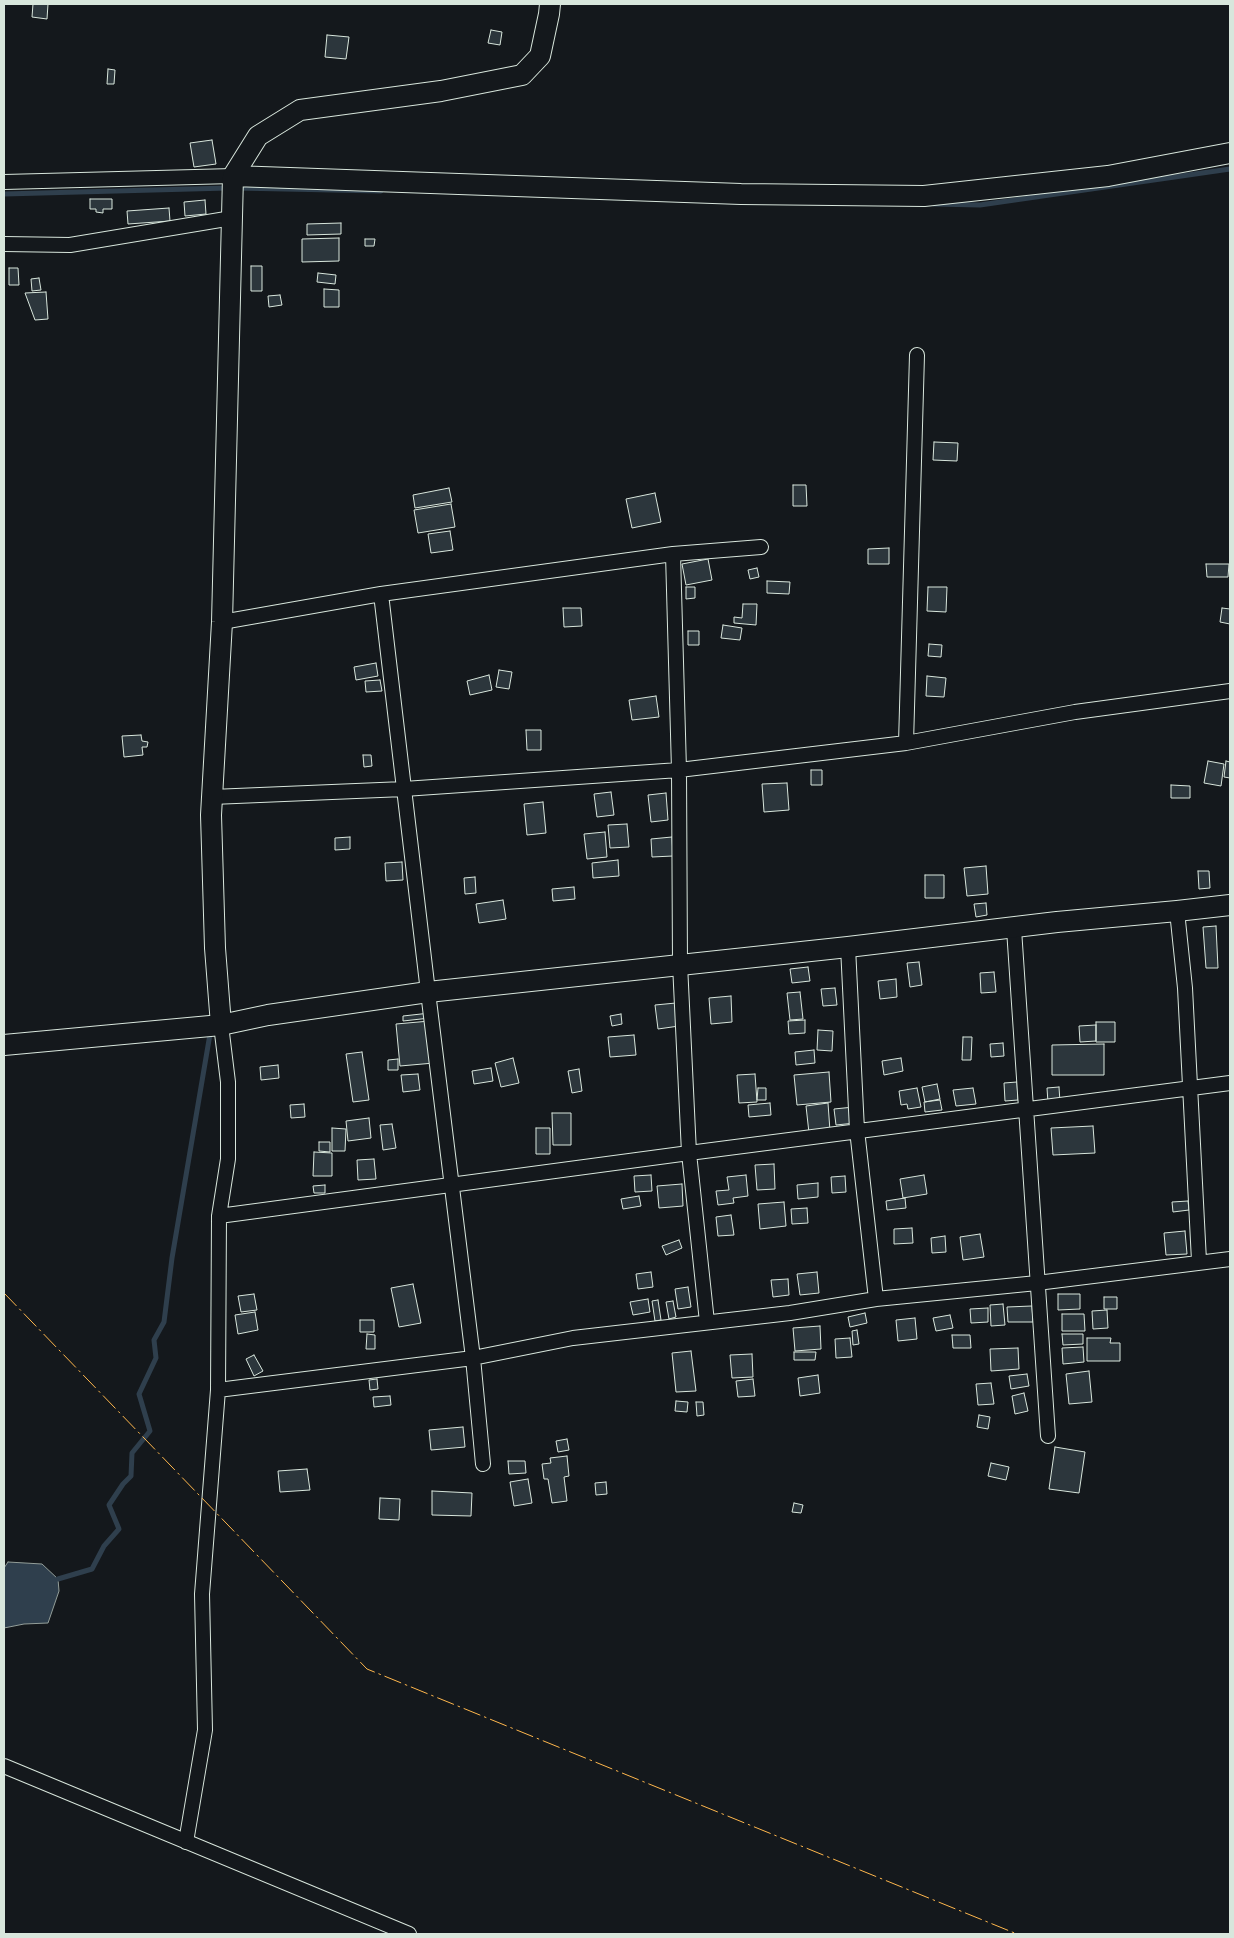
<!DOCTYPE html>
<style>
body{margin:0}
#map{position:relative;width:1234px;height:1938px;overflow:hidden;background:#14181c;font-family:Spectral,serif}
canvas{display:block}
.frame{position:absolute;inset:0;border:5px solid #d8e6dc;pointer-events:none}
</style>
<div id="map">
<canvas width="1234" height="1938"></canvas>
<div class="frame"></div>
</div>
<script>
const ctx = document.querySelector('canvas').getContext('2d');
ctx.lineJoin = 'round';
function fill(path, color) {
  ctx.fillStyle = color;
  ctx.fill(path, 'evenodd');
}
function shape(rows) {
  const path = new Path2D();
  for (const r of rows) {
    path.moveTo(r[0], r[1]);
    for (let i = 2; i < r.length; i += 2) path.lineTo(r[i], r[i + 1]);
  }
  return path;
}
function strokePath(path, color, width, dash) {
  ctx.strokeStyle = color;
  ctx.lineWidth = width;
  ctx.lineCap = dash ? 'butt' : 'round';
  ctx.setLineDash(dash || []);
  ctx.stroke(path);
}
const water = shape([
 [8,1562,42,1564,58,1579,59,1591,48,1623,24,1624,4,1628,4,1568,8,1562]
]);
fill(water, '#2f3f4d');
strokePath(water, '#939e99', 1);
strokePath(shape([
 [237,188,381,191],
 [4,194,228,188],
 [934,204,980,205,1230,169],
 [58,1579,92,1569,104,1546,119,1529,109,1505,123,1484,131,1476,132,1453,150,1431,139,1394,156,1358,154,1340,164,1322,172,1258,210,1034]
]), '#2f3f4d', 5);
const building = shape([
 [33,4,48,4,47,19,32,17,33,4],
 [491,30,502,32,500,45,488,43,491,30],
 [327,35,349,37,346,59,325,57,327,35],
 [108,69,115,70,114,84,107,84,108,69],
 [212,140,216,164,194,167,190,143,212,140],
 [90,199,112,199,112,209,103,209,103,213,96,212,96,209,90,209,90,199],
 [205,200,206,214,185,216,184,202,205,200],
 [169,208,170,221,128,224,127,211,169,208],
 [341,223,341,234,307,235,307,224,341,223],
 [339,238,339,261,302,262,302,239,339,238],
 [365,239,375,239,374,246,365,246,365,239],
 [251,266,262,266,262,291,251,291,251,266],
 [9,268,18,268,19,285,9,285,9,268],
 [318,273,336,275,335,284,317,282,318,273],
 [39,278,41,290,32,291,31,279,39,278],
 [324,289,339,290,339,307,324,307,324,289],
 [46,292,48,319,35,320,25,293,46,292],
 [280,295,282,305,269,307,268,296,280,295],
 [934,442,958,443,957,461,933,460,934,442],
 [793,485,806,485,807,506,793,506,793,485],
 [449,488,452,502,415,508,413,495,449,488],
 [655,493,661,522,632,528,626,499,655,493],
 [451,504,455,527,418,533,414,510,451,504],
 [450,531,453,550,431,553,428,534,450,531],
 [889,548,889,564,868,564,868,549,889,548],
 [708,559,712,580,686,585,682,564,708,559],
 [1206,564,1229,564,1228,577,1207,577,1206,564],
 [757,568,759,577,750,579,748,570,757,568],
 [767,581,790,582,789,594,767,593,767,581],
 [686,587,695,587,695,598,686,599,686,587],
 [928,587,947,587,946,612,927,611,928,587],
 [743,604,757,604,756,625,734,623,734,617,742,618,743,604],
 [563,608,581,608,582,626,564,627,563,608],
 [1222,608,1230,609,1230,624,1220,622,1222,608],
 [723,625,742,628,740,640,721,638,723,625],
 [688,631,699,631,699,645,688,645,688,631],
 [929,644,942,645,941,657,928,656,929,644],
 [376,663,378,676,356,680,354,667,376,663],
 [499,670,512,672,509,689,496,687,499,670],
 [489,675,492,690,470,695,467,681,489,675],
 [927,676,946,678,944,697,926,696,927,676],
 [380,680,382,691,366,692,365,681,380,680],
 [656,696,659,717,632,720,629,700,656,696],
 [526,730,541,730,541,750,527,750,526,730],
 [141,735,142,741,148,742,147,747,142,747,143,755,124,757,122,736,141,735],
 [363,755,371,755,372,766,364,767,363,755],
 [1208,761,1224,764,1221,786,1204,783,1208,761],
 [1226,761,1230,762,1230,778,1224,777,1226,761],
 [811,770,822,770,822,785,811,785,811,770],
 [787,783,789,810,764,812,762,784,787,783],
 [1171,785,1190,786,1190,798,1171,798,1171,785],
 [611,792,614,815,597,817,594,794,611,792],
 [666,793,668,820,651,822,648,795,666,793],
 [543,802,546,833,527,835,524,804,543,802],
 [627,824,629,847,610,848,608,825,627,824],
 [605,832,607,857,587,859,584,834,605,832],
 [350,837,350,849,335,850,335,838,350,837],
 [672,837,673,856,652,857,651,839,672,837],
 [618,860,619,876,593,878,592,863,618,860],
 [402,862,403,880,386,881,385,863,402,862],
 [986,866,988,894,967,896,964,868,986,866],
 [1198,871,1209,871,1210,888,1199,889,1198,871],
 [925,875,944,875,944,898,925,898,925,875],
 [475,877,476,893,465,894,464,878,475,877],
 [574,887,575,899,553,901,552,889,574,887],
 [503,900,506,919,479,923,476,904,503,900],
 [986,903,987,915,976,917,974,904,986,903],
 [1216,926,1218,968,1206,968,1203,927,1216,926],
 [919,962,922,985,910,987,907,963,919,962],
 [808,967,810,981,792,983,790,969,808,967],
 [994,972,996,992,981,993,980,973,994,972],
 [896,979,897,997,880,999,878,981,896,979],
 [835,988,837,1005,823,1006,821,989,835,988],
 [800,992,803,1019,790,1020,787,993,800,992],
 [731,996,732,1022,711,1024,709,998,731,996],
 [676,1003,679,1026,658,1029,655,1005,676,1003],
 [430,1013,430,1018,403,1021,403,1016,430,1013],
 [621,1014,622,1024,612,1026,610,1016,621,1014],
 [805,1020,805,1033,789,1034,788,1021,805,1020],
 [430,1021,434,1063,400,1066,396,1024,430,1021],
 [1096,1022,1115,1022,1115,1042,1096,1042,1096,1022],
 [1096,1025,1096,1041,1080,1042,1079,1026,1096,1025],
 [818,1030,833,1031,832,1051,817,1050,818,1030],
 [634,1035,636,1055,610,1057,608,1037,634,1035],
 [963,1037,972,1037,971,1060,962,1060,963,1037],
 [1003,1043,1004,1056,991,1057,990,1044,1003,1043],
 [1104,1044,1104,1075,1052,1075,1052,1045,1104,1044],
 [814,1050,815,1063,796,1065,795,1052,814,1050],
 [362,1052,369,1100,353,1102,346,1054,362,1052],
 [513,1058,519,1083,501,1087,495,1063,513,1058],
 [901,1058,903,1071,884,1075,882,1061,901,1058],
 [398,1059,398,1070,388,1070,388,1060,398,1059],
 [278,1065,279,1078,261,1080,260,1067,278,1065],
 [491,1068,493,1081,474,1084,472,1071,491,1068],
 [579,1069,582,1091,572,1093,568,1071,579,1069],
 [829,1072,831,1102,797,1105,794,1075,829,1072],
 [418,1074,420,1090,403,1092,401,1075,418,1074],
 [755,1074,757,1102,739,1103,737,1075,755,1074],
 [1017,1082,1018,1100,1005,1101,1004,1083,1017,1082],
 [937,1084,940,1099,925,1102,922,1087,937,1084],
 [1059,1087,1060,1102,1048,1103,1047,1088,1059,1087],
 [758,1088,766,1088,766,1100,757,1100,758,1088],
 [917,1088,921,1107,908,1109,907,1104,901,1105,899,1091,917,1088],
 [973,1088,976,1104,956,1106,953,1090,973,1088],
 [940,1100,942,1110,925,1112,924,1102,940,1100],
 [770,1103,771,1115,749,1117,748,1105,770,1103],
 [828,1103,830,1131,809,1133,806,1106,828,1103],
 [304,1104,305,1117,291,1118,290,1105,304,1104],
 [854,1107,855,1123,836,1125,834,1109,854,1107],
 [552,1113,571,1113,571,1145,553,1145,552,1113],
 [369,1118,371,1138,348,1141,346,1121,369,1118],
 [392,1124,396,1148,383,1150,380,1125,392,1124],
 [1093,1126,1095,1153,1053,1155,1051,1128,1093,1126],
 [332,1128,346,1129,345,1151,332,1151,332,1128],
 [536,1128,550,1128,550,1154,536,1154,536,1128],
 [319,1142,330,1142,330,1152,319,1151,319,1142],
 [314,1152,332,1153,332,1176,313,1176,314,1152],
 [374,1159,376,1179,358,1180,357,1160,374,1159],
 [774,1164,775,1189,757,1190,755,1165,774,1164],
 [651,1175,652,1191,635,1192,634,1176,651,1175],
 [746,1175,748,1196,733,1198,734,1203,718,1205,716,1191,729,1190,727,1177,746,1175],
 [924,1175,927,1194,903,1198,900,1179,924,1175],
 [845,1176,846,1192,832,1193,831,1177,845,1176],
 [818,1183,818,1197,798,1199,797,1185,818,1183],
 [682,1184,683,1206,659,1208,657,1186,682,1184],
 [325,1185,325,1193,314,1193,313,1186,325,1185],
 [639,1196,641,1206,623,1209,621,1199,639,1196],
 [905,1198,906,1208,887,1210,886,1201,905,1198],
 [1188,1201,1189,1210,1173,1212,1172,1202,1188,1201],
 [784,1202,786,1226,760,1229,758,1204,784,1202],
 [807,1208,808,1223,792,1224,791,1209,807,1208],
 [731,1215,734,1235,718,1236,716,1217,731,1215],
 [912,1228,913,1243,894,1244,894,1229,912,1228],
 [1185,1231,1187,1254,1166,1255,1164,1233,1185,1231],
 [980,1234,984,1257,963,1260,960,1237,980,1234],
 [945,1236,946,1252,932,1253,931,1238,945,1236],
 [679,1240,682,1248,666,1255,662,1246,679,1240],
 [651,1272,653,1287,638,1289,636,1274,651,1272],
 [817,1272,819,1293,800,1295,797,1274,817,1272],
 [788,1279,789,1295,773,1297,771,1280,788,1279],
 [413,1284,421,1323,399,1327,391,1288,413,1284],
 [688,1287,691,1307,678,1309,675,1289,688,1287],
 [254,1294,257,1310,241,1312,238,1296,254,1294],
 [1058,1294,1080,1294,1080,1309,1058,1310,1058,1294],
 [1104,1297,1117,1297,1117,1309,1104,1309,1104,1297],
 [648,1299,650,1312,633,1315,630,1302,648,1299],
 [658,1300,661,1320,655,1321,652,1301,658,1300],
 [673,1301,676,1317,669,1319,666,1302,673,1301],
 [1003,1304,1005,1325,991,1326,990,1305,1003,1304],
 [1032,1306,1033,1322,1008,1322,1007,1307,1032,1306],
 [988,1308,988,1322,971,1323,970,1309,988,1308],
 [1107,1310,1108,1328,1093,1329,1092,1311,1107,1310],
 [255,1312,258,1330,238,1334,235,1315,255,1312],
 [865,1313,867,1323,850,1327,848,1317,865,1313],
 [1062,1314,1084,1314,1085,1331,1062,1331,1062,1314],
 [950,1315,953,1328,936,1331,933,1318,950,1315],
 [915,1318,917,1339,898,1341,896,1320,915,1318],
 [360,1320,374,1320,374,1332,360,1332,360,1320],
 [820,1326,821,1349,795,1351,793,1328,820,1326],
 [857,1330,859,1344,853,1345,852,1331,857,1330],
 [367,1334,375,1335,375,1349,366,1349,367,1334],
 [1062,1334,1083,1334,1083,1344,1063,1345,1062,1334],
 [952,1335,970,1335,971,1348,953,1348,952,1335],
 [850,1338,852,1357,836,1358,835,1339,850,1338],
 [1087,1338,1111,1338,1110,1343,1120,1343,1120,1361,1087,1361,1087,1338],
 [1083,1347,1084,1362,1063,1364,1062,1348,1083,1347],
 [1018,1348,1019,1369,991,1371,990,1349,1018,1348],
 [691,1351,696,1391,676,1392,672,1353,691,1351],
 [794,1352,816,1352,815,1360,794,1360,794,1352],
 [752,1354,753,1377,732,1378,730,1355,752,1354],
 [254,1355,263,1371,254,1376,246,1359,254,1355],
 [1089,1371,1092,1402,1069,1404,1066,1374,1089,1371],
 [1027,1374,1029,1386,1011,1389,1009,1376,1027,1374],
 [818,1375,820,1393,800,1396,798,1378,818,1375],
 [377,1379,378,1389,370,1390,369,1380,377,1379],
 [753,1379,755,1396,738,1397,736,1381,753,1379],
 [991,1383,994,1404,978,1405,976,1384,991,1383],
 [1024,1393,1028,1411,1015,1414,1012,1396,1024,1393],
 [390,1396,391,1405,374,1407,373,1397,390,1396],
 [676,1401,688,1402,687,1412,675,1411,676,1401],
 [696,1402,703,1402,704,1415,697,1416,696,1402],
 [979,1415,990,1417,988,1429,977,1427,979,1415],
 [463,1427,465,1447,431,1450,429,1430,463,1427],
 [567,1439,569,1450,558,1452,556,1441,567,1439],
 [1055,1447,1085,1452,1079,1493,1049,1489,1055,1447],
 [567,1456,569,1476,564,1477,567,1501,552,1503,548,1479,544,1479,542,1464,551,1463,550,1458,567,1456],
 [508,1461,525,1461,526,1473,509,1474,508,1461],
 [991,1463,1009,1467,1006,1480,988,1476,991,1463],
 [307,1469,310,1490,280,1492,278,1471,307,1469],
 [528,1479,532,1503,514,1506,510,1482,528,1479],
 [606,1482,607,1494,596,1495,595,1483,606,1482],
 [432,1491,472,1493,471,1516,432,1515,432,1491],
 [380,1498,400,1499,399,1520,379,1519,380,1498],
 [794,1503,803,1505,801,1513,792,1512,794,1503]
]);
fill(building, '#2c363c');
strokePath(building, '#d8e6dc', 1);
const street = shape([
 [4,182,233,176],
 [4,244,70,245,232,218],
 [673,554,761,547],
 [381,594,428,992,473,1358,483,1464],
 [222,622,381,594,673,554,679,770,680,964,689,1153,707,1322],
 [906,743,917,355],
 [212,797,404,789,679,770,906,743,1075,712,1230,691],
 [1177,911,1185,988,1199,1261],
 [1014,929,1048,1436],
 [848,947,857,1130,876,1299],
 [219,1216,689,1153,1230,1083],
 [218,1390,473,1358,573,1338,790,1313,876,1299,1037,1283,1230,1259],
 [4,1766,409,1934],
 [186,1842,205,1730,202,1594,218,1390,219,1216,228,1159,228,1082,221,1025]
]);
const secondary = shape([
 [233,176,741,194,924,196,1108,176,1230,153],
 [221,1025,215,948,211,815,222,622,233,176,258,136,300,110,441,91,522,75,540,56,549,14,550,4],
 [4,1045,221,1025,268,1015,428,992,848,947,1057,922,1177,911,1230,905]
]);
strokePath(street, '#d8e6dc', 16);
strokePath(secondary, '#d8e6dc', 22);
strokePath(street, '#14181c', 14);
strokePath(secondary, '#14181c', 20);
strokePath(shape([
 [4,1293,367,1669,1017,1934]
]), '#ffb74d', 1, [18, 4, 2.5, 4]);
</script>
